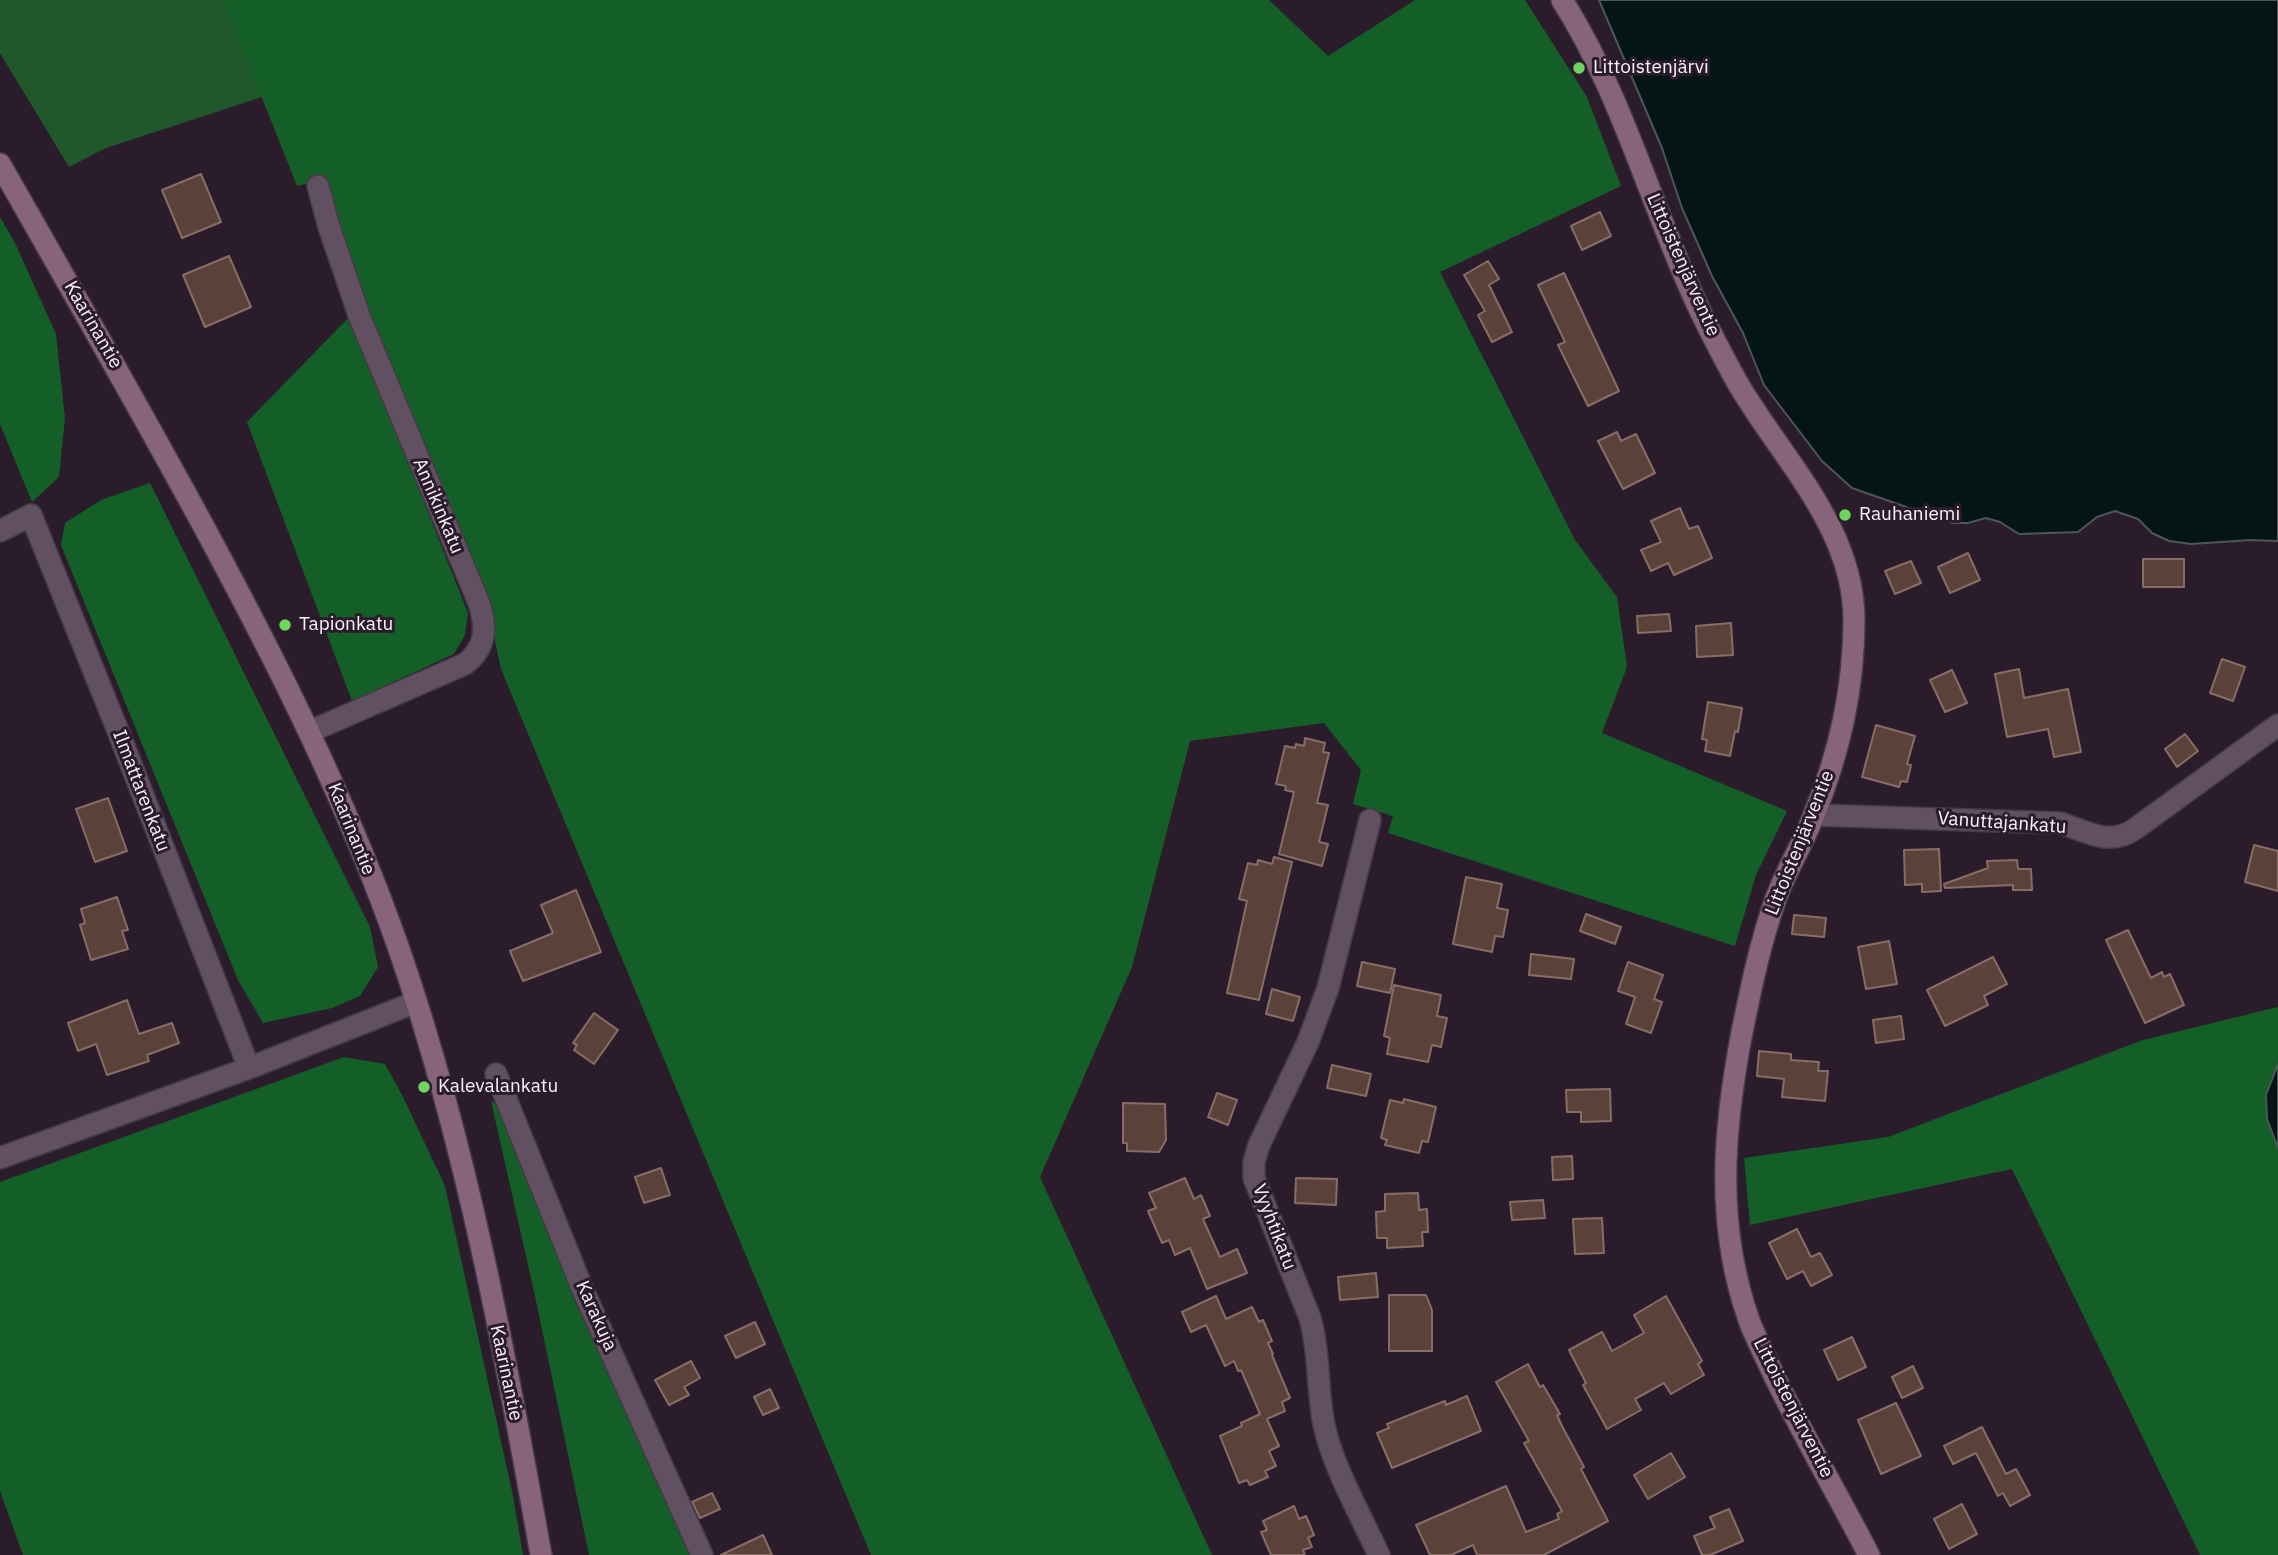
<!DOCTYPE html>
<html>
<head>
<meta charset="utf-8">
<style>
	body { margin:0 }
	canvas { display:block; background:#2b1c2c }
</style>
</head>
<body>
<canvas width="2278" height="1555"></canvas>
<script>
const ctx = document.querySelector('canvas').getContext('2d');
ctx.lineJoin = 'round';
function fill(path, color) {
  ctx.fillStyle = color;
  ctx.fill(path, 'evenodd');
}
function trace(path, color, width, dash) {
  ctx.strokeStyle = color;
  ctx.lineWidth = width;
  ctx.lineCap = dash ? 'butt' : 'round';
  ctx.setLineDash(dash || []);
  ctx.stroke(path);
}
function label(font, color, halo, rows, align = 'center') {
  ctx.font = font + ' "IBM Plex Sans",sans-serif';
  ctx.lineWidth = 6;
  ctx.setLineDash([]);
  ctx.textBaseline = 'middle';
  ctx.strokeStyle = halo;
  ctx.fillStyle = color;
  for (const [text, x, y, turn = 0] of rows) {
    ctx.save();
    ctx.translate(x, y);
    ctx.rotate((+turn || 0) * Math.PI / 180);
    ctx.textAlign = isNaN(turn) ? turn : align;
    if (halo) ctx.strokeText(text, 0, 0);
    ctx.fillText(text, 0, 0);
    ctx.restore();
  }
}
fill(new Path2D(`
	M0,0H223L262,97L106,148L69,167L0,53Z`), '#20582c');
fill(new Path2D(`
	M223,0H1269L1328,56L1415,0H1525L1587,97L1621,186L1440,272L1575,540L1617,597L1627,667L1602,733L1787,811L1756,875L1735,946L1388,833L1393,816L1353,804L1361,770L1324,723L1190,741L1132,967L1040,1177L1212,1555H871L501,669L487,603L367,305L325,180L297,186Z
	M0,217L15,243L56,334L65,418L59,477L32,502L0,424Z
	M350,316L468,613L465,635L454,654L352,701L247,422Z
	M150,483L370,927L378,967L360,996L332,1008L263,1023L238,980L61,545L65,523L101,500Z
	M2278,1007V1064L2266,1095L2267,1119L2278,1148V1555H2200L2012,1169L1750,1225L1744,1158L1888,1137L2143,1040Z
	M344,1057L385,1064L403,1097L445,1186L513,1496L523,1555H23L0,1491V1182Z
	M491,1101L503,1108L692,1555H589L535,1296Z`), '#145e28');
const water = new Path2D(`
	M1599,0H2278V541L2250,540L2191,544L2169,541L2152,533L2138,519L2115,511L2097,517L2078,532L2019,534L2000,522L1986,518L1968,523H1952L1852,488L1822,461L1764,385L1743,333L1712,276L1682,208L1662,148Z
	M2278,1064V1148L2267,1119L2266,1095Z`);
fill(water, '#051415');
trace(water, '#4e565a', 2);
const building = new Path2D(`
	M201,174L221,222L182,238L162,190Z
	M1600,212L1611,236L1582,250L1571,226Z
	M229,256L251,307L205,327L183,275Z
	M1488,261L1499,279L1489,285L1512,332L1492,342L1478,315L1485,311L1464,275Z
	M1564,273L1619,391L1588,406L1558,345L1565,342L1538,285Z
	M1617,432L1621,441L1636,434L1655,473L1623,489L1598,441Z
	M1680,508L1689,529L1698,526L1712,558L1674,575L1668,563L1651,571L1641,550L1661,542L1651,521Z
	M1968,553L1980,580L1950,593L1938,567Z
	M2143,559H2184V587H2143Z
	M1911,561L1921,583L1895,594L1885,571Z
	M1669,614L1671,631L1638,633L1637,616Z
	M1731,623L1733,655L1697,657L1696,626Z
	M2222,659L2245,667L2233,701L2210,693Z
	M2019,669L2024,698L2068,689L2081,752L2054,757L2048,729L2007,737L1995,674Z
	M1952,670L1967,703L1945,712L1930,680Z
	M1708,702L1742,708L1738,732L1735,731L1730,756L1705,751L1707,740L1702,739Z
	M1876,725L1915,736L1907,764L1911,765L1907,782L1901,781L1899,787L1862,777Z
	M2185,734L2198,751L2177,767L2165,749Z
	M1305,738L1325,743L1323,752L1329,753L1317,803L1328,805L1319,842L1328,844L1322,866L1279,854L1294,792L1285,790L1286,786L1276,784L1285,746L1295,748L1296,744L1304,746Z
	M108,798L127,851L95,862L76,809Z
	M2254,845L2278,851V891L2245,882Z
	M1939,849L1941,891L1922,892V884L1905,885L1904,850Z
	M1274,857L1292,862L1259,1000L1227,993L1247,901L1239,899L1248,863L1257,865L1258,860L1272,864Z
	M2017,860L2018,869H2031L2032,890H2013V885L1945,888L1944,884L1988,868L1987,861Z
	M1466,877L1502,884L1497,908L1508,910L1503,937L1495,936L1492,952L1453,944Z
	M576,890L601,952L523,981L510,951L553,933L541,905Z
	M117,897L128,930L122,931L128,949L91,960L80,925L85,923L81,909Z
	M1586,914L1621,927L1615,944L1580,931Z
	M1794,915L1826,918L1824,937L1792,934Z
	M2128,930L2151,978L2162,972L2164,977L2170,974L2184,1005L2145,1023L2106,940Z
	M1889,941L1897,984L1866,989L1858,947Z
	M1531,954L1574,959L1571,979L1529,975Z
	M1993,957L2007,984L1984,996L1988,1005L1945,1026L1927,990Z
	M1362,962L1395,969L1390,993L1357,986Z
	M1628,962L1663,975L1654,999L1662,1002L1651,1033L1626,1024L1635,997L1618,991Z
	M1394,985L1441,995L1437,1016L1447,1018L1441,1047L1432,1045L1428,1062L1387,1054L1390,1038L1384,1036Z
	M1272,989L1300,997L1293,1021L1266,1014Z
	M127,1000L139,1034L172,1023L179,1043L147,1055L149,1061L107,1075L96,1044L78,1051L68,1023Z
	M594,1013L618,1030L594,1064L574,1050L577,1045L573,1043Z
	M1901,1016L1904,1039L1876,1043L1873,1020Z
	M1759,1051L1791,1054V1060L1819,1062L1818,1071H1828L1825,1101L1782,1097L1784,1079L1757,1076Z
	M1332,1065L1371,1074L1366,1096L1327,1088Z
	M1610,1089L1611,1121L1581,1122V1112H1567L1566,1090Z
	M1217,1093L1237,1100L1228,1125L1208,1117Z
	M1404,1099L1436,1107L1428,1142L1422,1141L1419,1153L1385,1145L1387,1140L1381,1138L1390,1100L1403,1103Z
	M1123,1103L1165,1104L1166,1140L1159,1152L1127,1151V1143H1123Z
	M1572,1156L1573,1179L1553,1180L1552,1157Z
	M661,1168L670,1195L644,1203L635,1177Z
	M1185,1178L1194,1199L1201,1195L1210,1216L1203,1219L1220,1257L1237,1249L1247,1273L1207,1289L1190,1248L1175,1255L1169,1240L1162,1243L1148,1211L1156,1208L1149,1193Z
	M1296,1178L1337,1179L1336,1205L1295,1203Z
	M1418,1193L1419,1210L1427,1209L1428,1232H1422L1423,1246L1387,1248V1238H1377L1376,1212L1385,1211V1194Z
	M1543,1200L1545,1218L1512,1220L1510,1202Z
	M1602,1218L1604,1253L1575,1254L1573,1219Z
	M1797,1229L1811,1257L1820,1253L1832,1275L1811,1286L1803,1271L1787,1279L1769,1243Z
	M1376,1273L1378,1297L1340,1300L1338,1277Z
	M1389,1295H1426L1432,1310V1351H1389Z
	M1216,1296L1226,1319L1252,1307L1259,1322L1263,1320L1272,1341L1268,1343L1273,1354L1272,1355L1290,1398L1282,1402L1285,1411L1267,1419L1279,1446L1269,1451L1276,1466L1265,1471L1268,1477L1250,1485L1247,1480L1239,1483L1220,1436L1242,1426L1241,1423L1260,1414L1241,1370L1238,1371L1234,1361L1225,1366L1206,1325L1191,1332L1182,1312Z
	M1666,1296L1702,1361L1698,1364L1704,1375L1671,1394L1664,1383L1635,1399L1641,1410L1607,1429L1583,1385L1586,1383L1569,1350L1602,1332L1612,1351L1644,1333L1634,1315Z
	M755,1322L765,1344L736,1358L725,1336Z
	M1852,1337L1866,1367L1838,1380L1824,1350Z
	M691,1361L700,1378L684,1387L689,1395L669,1405L655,1380Z
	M1528,1364L1540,1387L1543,1385L1560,1414L1557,1415L1562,1426L1584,1467L1581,1469L1608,1521L1544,1555H1477L1473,1545L1451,1555H1430L1416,1525L1506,1486L1526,1532L1559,1519L1557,1514L1562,1511L1524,1443L1529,1441L1496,1382Z
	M1913,1366L1923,1388L1902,1398L1892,1377Z
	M770,1389L779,1408L763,1415L754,1397Z
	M1467,1396L1481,1431L1392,1468L1377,1433L1389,1428L1387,1424L1422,1410L1445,1401L1446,1405Z
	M1896,1403L1921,1456L1881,1474L1858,1420Z
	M1982,1427L2006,1474L2016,1469L2030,1495L2010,1506L2003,1493L1998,1496L1976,1453L1953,1464L1944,1446Z
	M1671,1453L1685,1477L1648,1499L1634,1475Z
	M712,1493L720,1509L700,1518L692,1502Z
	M1962,1504L1977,1534L1949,1549L1934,1519Z
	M1294,1506L1299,1519L1306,1516L1314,1535L1308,1538L1312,1547L1303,1550L1305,1555H1271L1261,1532L1267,1530L1263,1521Z
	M1729,1509L1743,1541L1710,1555H1702L1694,1536L1715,1528L1710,1517Z
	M763,1535L772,1555H721Z`);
fill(building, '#5a423a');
trace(building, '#876d65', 2);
const street = new Path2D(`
	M0,531L31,515L120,736L249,1068
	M311,731L465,664C486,648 487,628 479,603L360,318L329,227L318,186
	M1815,815L2060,823C2086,831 2109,847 2135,829L2278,725
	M1370,820L1328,988L1308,1042L1259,1145L1254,1162V1178L1310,1318C1320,1354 1317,1390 1324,1425C1333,1467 1361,1516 1379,1555
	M496,1074L583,1290L702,1555
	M0,1158L249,1068L416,1002`);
const secondary = new Path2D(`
	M1562,0C1618,88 1646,189 1688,284C1702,317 1720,351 1737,382C1781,458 1854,527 1854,620C1854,687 1839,755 1813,817C1802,846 1785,872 1775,901C1760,944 1751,988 1742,1032C1723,1131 1715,1226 1750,1323C1756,1338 1764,1354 1771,1369C1801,1432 1837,1493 1869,1555
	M0,164C69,285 138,405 204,527C279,666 348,803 400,952C467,1147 505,1352 541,1555`);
trace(street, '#463947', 24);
trace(secondary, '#463947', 24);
trace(street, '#615061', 21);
trace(secondary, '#87647b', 21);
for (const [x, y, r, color] of [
	[1579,68,7,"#6fd360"],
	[1845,515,7,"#6fd360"],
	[285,625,7,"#6fd360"],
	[424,1087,7,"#6fd360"]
]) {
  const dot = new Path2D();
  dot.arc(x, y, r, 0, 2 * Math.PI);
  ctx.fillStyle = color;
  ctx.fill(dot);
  trace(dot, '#2b1c2c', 2.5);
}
label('19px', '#faf0fa', '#2b1c2c', [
	["Littoistenjärvi",1593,68],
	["Rauhaniemi",1859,515],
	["Tapionkatu",299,625],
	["Kalevalankatu",438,1087]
], 'left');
label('19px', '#faf0fa', '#2b1c2c', [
	["Littoistenjärventie",1683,265,66],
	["Kaarinantie",93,325,60],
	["Annikinkatu",438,506,67],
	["Ilmattarenkatu",141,791,69],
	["Vanuttajankatu",2002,823,4],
	["Kaarinantie",351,829,68],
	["Littoistenjärventie",1800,843,-68],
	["Vyyhtikatu",1274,1227,69],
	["Karakuja",596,1316,66],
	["Kaarinantie",506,1373,78],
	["Littoistenjärventie",1793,1408,63]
]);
</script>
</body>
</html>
